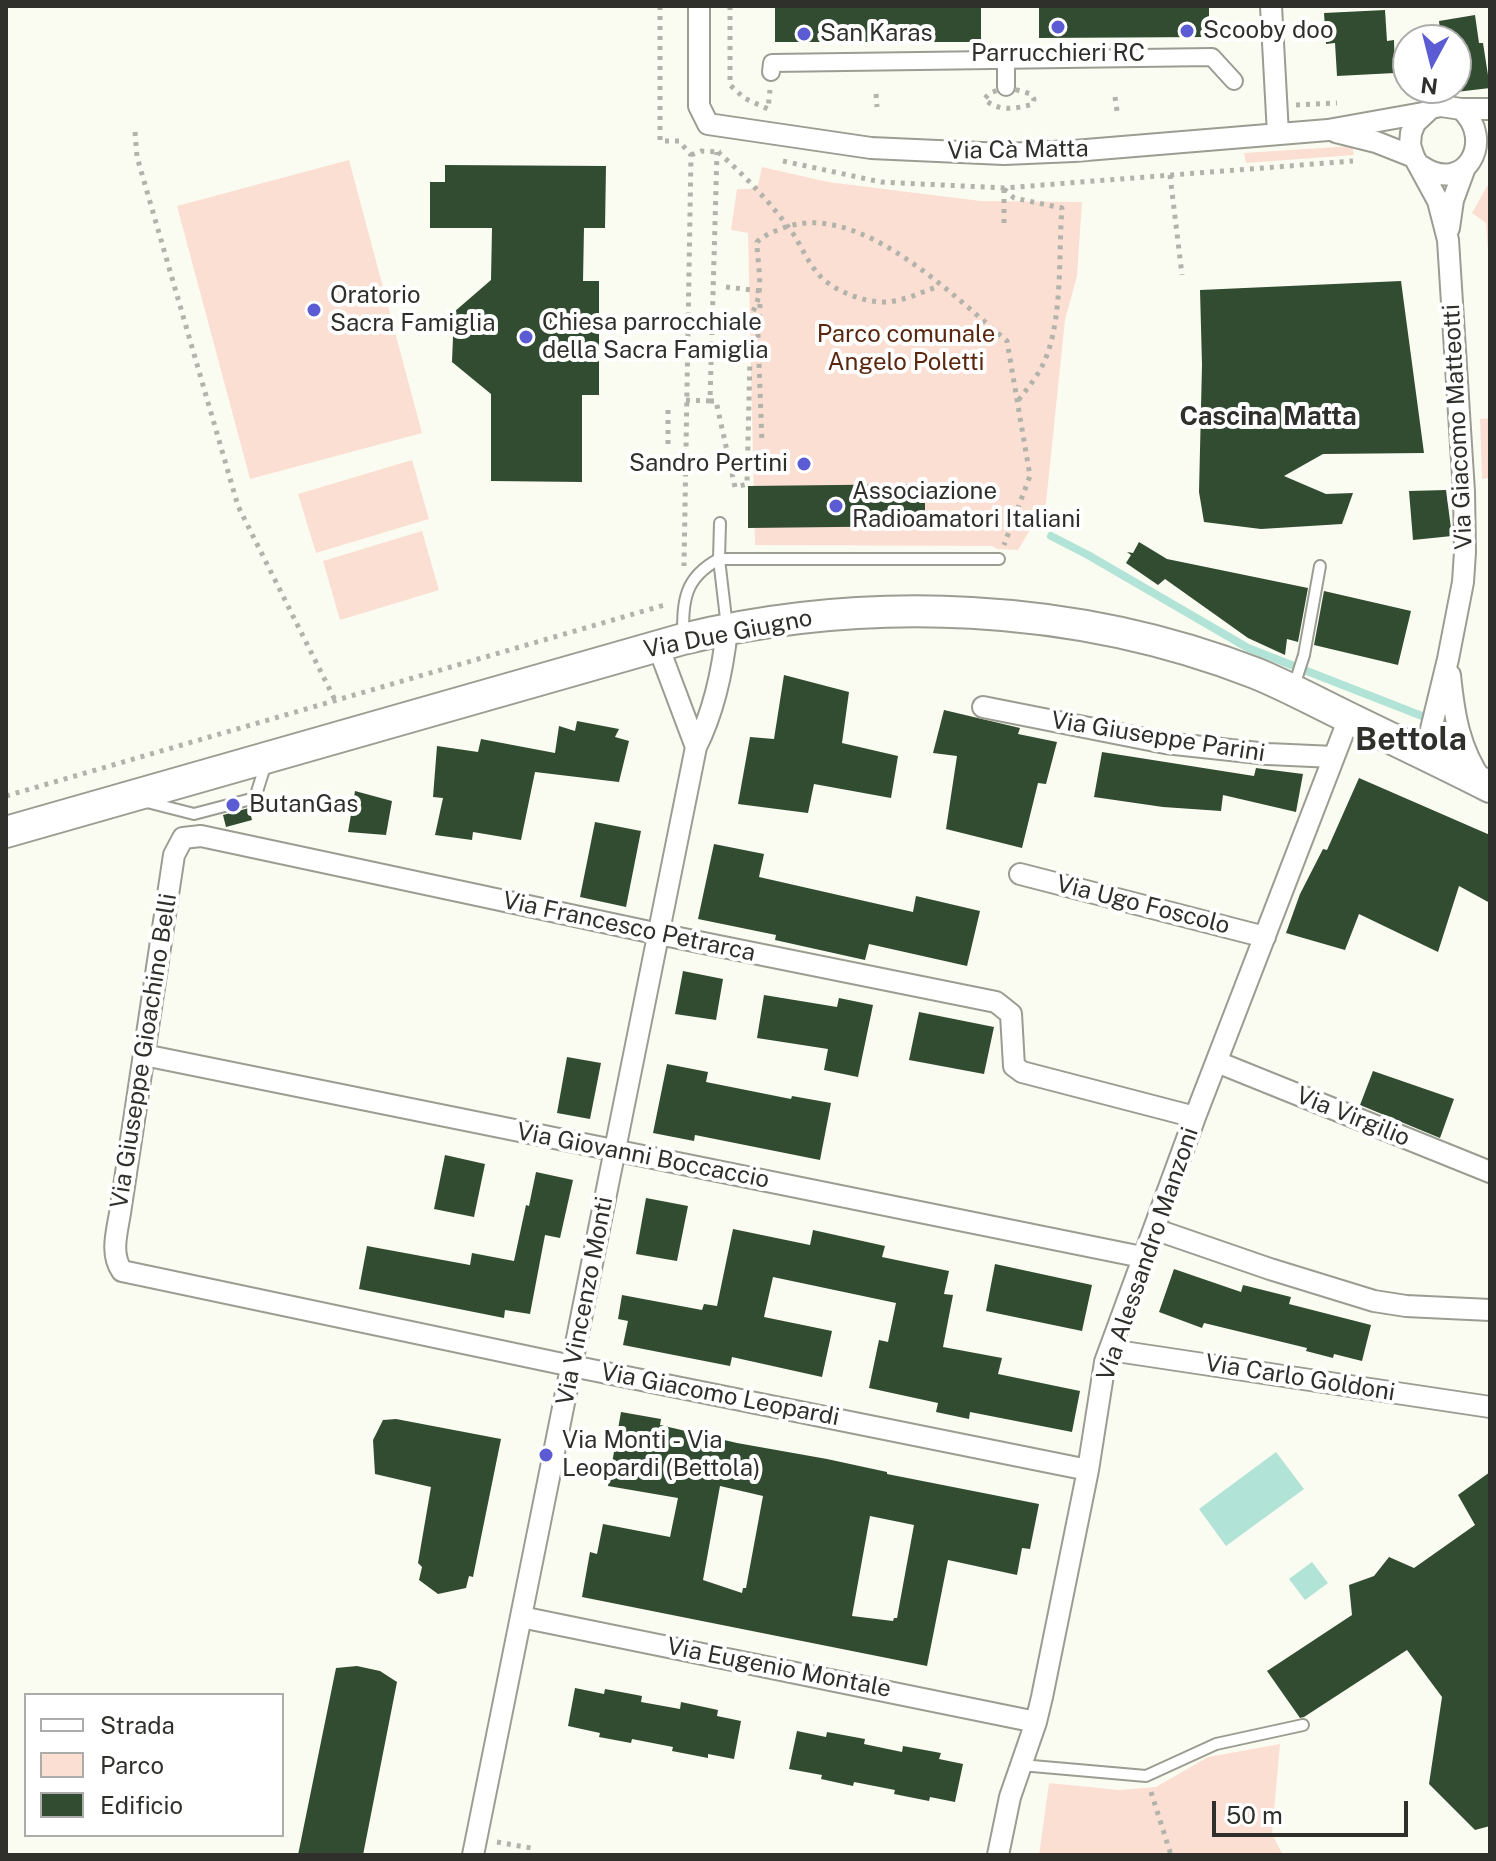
<!DOCTYPE html>
<html>
<head>
<meta charset="utf-8">
<style>
	body { margin:0 }
	#map { position:relative; width:1496px; height:1861px; overflow:hidden; background:#fbfcf1; font-family:"Public Sans",sans-serif }
	canvas { display:block }
	.frame { position:absolute; inset:0; border:8px solid #2f2f2b; pointer-events:none }
	.legend { position:absolute; left:24px; top:1693px; width:260px; height:144px; box-sizing:border-box; background:#fff; border:2px solid #acacaa; margin:0; padding:10px 14px; list-style:none; font-size:24px; color:#2f2f2b }
	.legend li { display:flex; align-items:center; gap:16px; height:40px }
	.legend b { width:40px; border:2px solid #acacaa }
	.north { position:absolute; left:1392px; top:24px; width:80px; height:80px; box-sizing:border-box; background:#fff; border:2px solid #acacaa; border-radius:50%; rotate:187deg; font-size:22px; font-weight:700; line-height:32px; text-align:center; color:#2f2f2b }
	.north::after { content:''; display:block; margin:auto; width:28px; height:36px; background:#5b5cd4; clip-path:polygon(50% 0,100% 100%,50% 72%,0 100%) }
	.scale { position:absolute; left:1212px; top:1801px; width:196px; height:36px; box-sizing:border-box; border:4px solid #2f2f2b; border-top:0; padding-left:10px; font-size:24px; line-height:28px; white-space:nowrap; color:#2f2f2b; -webkit-text-stroke:6px #fff; paint-order:stroke }
</style>
</head>
<body>
<div id="map">
<canvas width="1496" height="1861"></canvas>
<div class="frame"></div>
<ul class="legend">
<li><b style="height:10px;background:#fff"></b>Strada</li>
<li><b style="height:22px;background:#fcdfd3"></b>Parco</li>
<li><b style="height:22px;background:#324c32"></b>Edificio</li>
</ul>
<div class="north">N</div>
<div class="scale">50 m</div>
</div>
<script>
const ctx = document.querySelector('canvas').getContext('2d');
ctx.lineJoin = 'round';
function fill(path, color) {
  ctx.fillStyle = color;
  ctx.fill(path, 'evenodd');
}
function trace(path, color, width, dash) {
  ctx.strokeStyle = color;
  ctx.lineWidth = width;
  ctx.lineCap = dash ? 'butt' : 'round';
  ctx.setLineDash(dash || []);
  ctx.stroke(path);
}
function label(font, color, halo, rows, align = 'center') {
  ctx.font = font + ' "Public Sans",sans-serif';
  ctx.lineWidth = 8;
  ctx.setLineDash([]);
  ctx.textBaseline = 'middle';
  ctx.strokeStyle = halo;
  ctx.fillStyle = color;
  for (const [text, x, y, turn = 0] of rows) {
    ctx.save();
    ctx.translate(x, y);
    ctx.rotate((+turn || 0) * Math.PI / 180);
    ctx.textAlign = isNaN(turn) ? turn : align;
    if (halo) ctx.strokeText(text, 0, 0);
    ctx.fillText(text, 0, 0);
    ctx.restore();
  }
}
fill(new Path2D(`
	M1352,146L1354,155L1246,163L1244,153Z
	M349,160L422,433L250,479L177,206Z
	M762,167L828,182L981,201L1082,202L1077,276L1065,320L1046,503L1018,550L997,549L992,546L755,545L748,233L731,230L737,189H750L758,185Z
	M1490,181V279L1486,223L1472,213Z
	M1490,418V478L1482,479L1480,419Z
	M412,460L429,519L316,553L298,494Z
	M422,531L439,590L340,620L323,561Z
	M1280,1744L1272,1834L1283,1855H1039L1049,1783L1119,1790L1156,1787L1208,1757Z`), '#fcdfd3');
fill(new Path2D(`
	M1276,1452L1304,1489L1226,1546L1199,1509Z
	M1312,1562L1328,1583L1305,1600L1289,1579Z`), '#b2e3d7');
trace(new Path2D(`
	M1051,536L1088,555L1248,648L1422,716`), '#b2e3d7', 8);
fill(new Path2D(`
	M775,6H981V42H775Z
	M1039,6H1209V37L1039,38Z
	M1385,10L1387,41L1394,40L1395,73L1337,76L1335,43L1326,44L1324,13Z
	M1475,15L1479,43H1483L1490,88L1456,92V40H1441L1439,21Z
	M445,165L606,166L605,228H584L583,281H599V395H582V482L491,481V394L452,362L454,312L491,280L492,228H430V182H445Z
	M1401,281L1424,453L1323,454L1284,476L1326,494L1353,493L1342,524L1261,529L1204,522L1199,492L1202,365L1200,290Z
	M925,484V526L748,528V486Z
	M1446,490L1452,536L1413,540L1409,491Z
	M1139,542L1167,559L1308,588L1298,642L1287,639L1285,655L1248,638L1165,579L1158,585L1126,563L1131,555L1127,552L1133,553Z
	M1324,591L1411,611L1398,665L1314,645Z
	M784,675L849,692L842,743L898,756L891,798L814,784L808,813L738,804L750,737L774,739Z
	M944,710L1020,728L1018,734L1057,742L1046,784L1038,783L1022,848L946,829L957,756L933,753Z
	M577,721L619,729L615,737L629,741L619,782L535,772L521,840L473,832L472,840L435,835L443,798L433,797L437,746L478,752L481,739L555,753L559,726L575,731Z
	M1102,752L1254,776L1256,768L1303,774L1296,812L1223,795L1221,811L1163,807L1094,797Z
	M1359,778L1490,835V903L1459,886L1438,952L1359,914L1345,950L1286,933L1300,894L1323,849L1327,850Z
	M355,791L392,801L386,835L348,832Z
	M249,808L252,820L226,827L223,815Z
	M595,822L641,831L626,907L580,897Z
	M714,844L764,854L759,877L913,912L916,896L980,911L967,966L869,944L865,960L775,940L776,935L698,919Z
	M683,971L723,979L716,1020L675,1014Z
	M764,995L837,1007L839,998L873,1005L858,1077L824,1070L828,1049L757,1038Z
	M919,1012L994,1027L984,1074L909,1060Z
	M567,1057L601,1063L590,1119L557,1113Z
	M667,1064L708,1072L706,1082L791,1099L792,1096L831,1103L820,1160L695,1135L694,1141L653,1133Z
	M1373,1071L1454,1099L1440,1138L1360,1105Z
	M445,1155L485,1164L474,1217L434,1209Z
	M536,1172L573,1180L560,1238L545,1235L530,1314L505,1310L504,1318L359,1289L367,1246L470,1265L472,1253L514,1261L526,1205L529,1206Z
	M646,1198L688,1206L677,1261L636,1254Z
	M733,1229L810,1245L813,1230L885,1246L882,1257L949,1271L944,1294L953,1295L943,1347L1002,1358L998,1374L1080,1391L1072,1432L970,1412L969,1419L936,1412L938,1403L869,1388L879,1340L888,1342L896,1303L773,1277L764,1317L832,1331L822,1377L732,1357L730,1366L623,1345L628,1321L618,1319L622,1295L702,1310L704,1304L717,1306Z
	M995,1264L1092,1285L1082,1331L986,1311Z
	M1174,1269L1241,1292L1243,1285L1291,1297L1289,1304L1371,1325L1362,1361L1334,1354L1333,1358L1306,1351L1307,1348L1204,1323L1202,1328L1159,1312Z
	M621,1412L661,1419L660,1425L737,1443L827,1459L887,1472V1474L1039,1504L1030,1549L1022,1548L1017,1575L948,1560L927,1666L582,1597L590,1552L597,1554L603,1524L670,1537L678,1498L608,1486ZM720,1486L763,1496L746,1588H743L742,1593L703,1580ZM870,1516L914,1525L897,1618H894L893,1621L852,1616Z
	M396,1419L501,1439L473,1577L469,1576L466,1588L438,1594L419,1580L422,1567L418,1563L431,1487L375,1474L373,1440L383,1420Z
	M1490,1472V1826L1475,1830L1429,1784L1442,1697L1407,1650L1304,1717L1300,1718L1267,1671L1352,1615L1349,1585L1374,1576L1389,1557L1414,1568L1475,1525L1458,1495Z
	M357,1666L380,1671L397,1682L363,1855H298L336,1668Z
	M575,1688L604,1694L605,1689L642,1696L641,1702L680,1709L681,1702L718,1710L717,1716L741,1721L734,1759L708,1754V1758L672,1751L673,1747L632,1739L631,1743L599,1737L600,1733L568,1726Z
	M797,1731L826,1737L827,1732L865,1739L864,1744L902,1752L903,1746L941,1753L939,1759L963,1764L955,1802L930,1797L929,1801L894,1794L895,1790L854,1782L853,1786L821,1779L822,1775L789,1769Z`), '#324c32');
const service = new Path2D(`
	M720,523L719,559H999
	M683,636C683,600 684,578 719,559L727,627
	M1293,689L1304,655L1320,566
	M147,802L194,814L255,798L266,763
	M1021,1765L1146,1776L1216,1744L1303,1725`);
const pedestrian = new Path2D(`
	M771,72L772,63L1212,57L1234,81
	M1006,87V60`);
const minor = new Path2D(`
	M699,6V106L708,124L871,148L1004,154L1074,151L1328,130L1423,113
	M1271,6L1278,134
	M1336,132L1376,142L1414,157
	M1421,166C1465,196 1496,140 1461,109
	M1449,228L1453,200L1464,170
	M658,646L696,747
	M1450,675C1454,714 1459,748 1482,781
	M983,707L1165,743L1268,754L1334,757
	M1425,754L1448,659L1463,582L1465,552L1464,492L1448,240L1438,201L1414,157L1410,145L1411,133L1415,123L1431,108L1441,106L1461,109H1490
	M1020,874L1265,937
	M144,1055L1142,1257
	M1217,1062L1490,1172
	M1154,1229L1270,1269L1374,1301L1406,1306L1490,1310
	M1110,1350L1490,1407
	M1088,1470L572,1366L122,1271C110,1254 117,1232 120,1213L174,855L183,838L201,836L659,934L996,1002L1011,1014L1014,1066L1022,1072L1195,1117
	M521,1617L1036,1722
	M473,1855L696,747C714,711 723,669 727,629
	M998,1855L1010,1797L1036,1722L1042,1697L1088,1470L1105,1362L1195,1117L1349,718`);
const secondary = new Path2D(`
	M6,832L683,639C870,594 1075,603 1255,673C1285,685 1314,701 1343,715C1392,739 1441,762 1490,787`);
trace(service, '#9b9c92', 14);
trace(pedestrian, '#9b9c92', 20);
trace(minor, '#9b9c92', 24);
trace(secondary, '#9b9c92', 34);
trace(new Path2D(`
	M660,6V141H679L691,155L684,566
	M730,6V85L744,98L768,109L770,90
	M1006,87L1031,94L1034,99L1033,104C1015,109 999,112 984,99L990,93Z
	M876,94L877,107
	M1115,97L1117,111
	M1296,105L1337,103
	M135,132L137,157L238,506L335,700
	M718,152C744,175 768,200 789,228C799,241 805,257 815,270C828,289 863,303 886,302C904,301 922,292 939,286
	M691,155L701,151L721,152
	M783,161L881,182L1004,188L1353,161
	M1170,175L1182,275
	M1004,189L1014,198L1062,208C1058,256 1064,328 1040,370C1034,381 1025,391 1018,401
	M1004,189V228
	M726,287L761,291L760,294
	M760,304L758,336L762,443
	M686,400L710,401L717,152
	M710,401H716L735,487L747,484L751,314C766,294 757,265 757,242C763,236 770,233 778,230C855,195 953,296 1007,341L1030,476L1004,545
	M668,410V450
	M6,796L668,604
	M1151,1792L1171,1855
	M497,1842L531,1848`), '#b2b3aa', 5, [4, 6]);
trace(service, '#fff', 10);
trace(pedestrian, '#fff', 16);
trace(minor, '#fff', 20);
trace(secondary, '#fff', 30);
for (const [x, y, r, color] of [
	[1058,27,8,"#5b5cd4"],
	[1187,31,8,"#5b5cd4"],
	[804,34,8,"#5b5cd4"],
	[314,310,8,"#5b5cd4"],
	[526,337,8,"#5b5cd4"],
	[804,464,8,"#5b5cd4"],
	[836,506,8,"#5b5cd4"],
	[233,805,8,"#5b5cd4"],
	[546,1455,8,"#5b5cd4"]
]) {
  const dot = new Path2D();
  dot.arc(x, y, r, 0, 2 * Math.PI);
  ctx.fillStyle = color;
  ctx.fill(dot);
  trace(dot, '#fff', 3);
}
label('24px', '#2f2f2b', '#fff', [
	["Scooby doo",1203,31],
	["San Karas",820,34],
	["Parrucchieri RC",1058,54,"center"],
	["Oratorio",330,296],
	["Sacra Famiglia",330,324],
	["Chiesa parrocchiale",542,323],
	["della Sacra Famiglia",542,351],
	["Sandro Pertini",788,464,"right"],
	["Associazione",852,492],
	["Radioamatori Italiani",852,520],
	["ButanGas",249,805],
	["Via Monti - Via",562,1441],
	["Leopardi (Bettola)",562,1469]
], 'left');
label('24px', '#2f2f2b', '#fff', [
	["Via Cà Matta",1018,150,-1],
	["Via Giacomo Matteotti",1458,427,-93],
	["Via Due Giugno",728,634,-11],
	["Via Giuseppe Parini",1158,737,9],
	["Via Ugo Foscolo",1143,905,14],
	["Via Francesco Petrarca",629,927,12],
	["Via Giuseppe Gioachino Belli",144,1051,-81],
	["Via Virgilio",1353,1117,22],
	["Via Giovanni Boccaccio",643,1156,11],
	["Via Alessandro Manzoni",1148,1254,-71],
	["Via Vincenzo Monti",585,1301,-79],
	["Via Carlo Goldoni",1300,1378,9],
	["Via Giacomo Leopardi",720,1395,11],
	["Via Eugenio Montale",779,1668,11]
]);
label('24px', '#5a270e', '#fff', [
	["Parco comunale",906,335],
	["Angelo Poletti",906,363]
]);
label('bold 26px', '#2f2f2b', '#fff', [
	["Cascina Matta",1268,417]
]);
label('bold 32px', '#2f2f2b', '#fff', [
	["Bettola",1411,740]
]);
</script>
</body>
</html>
